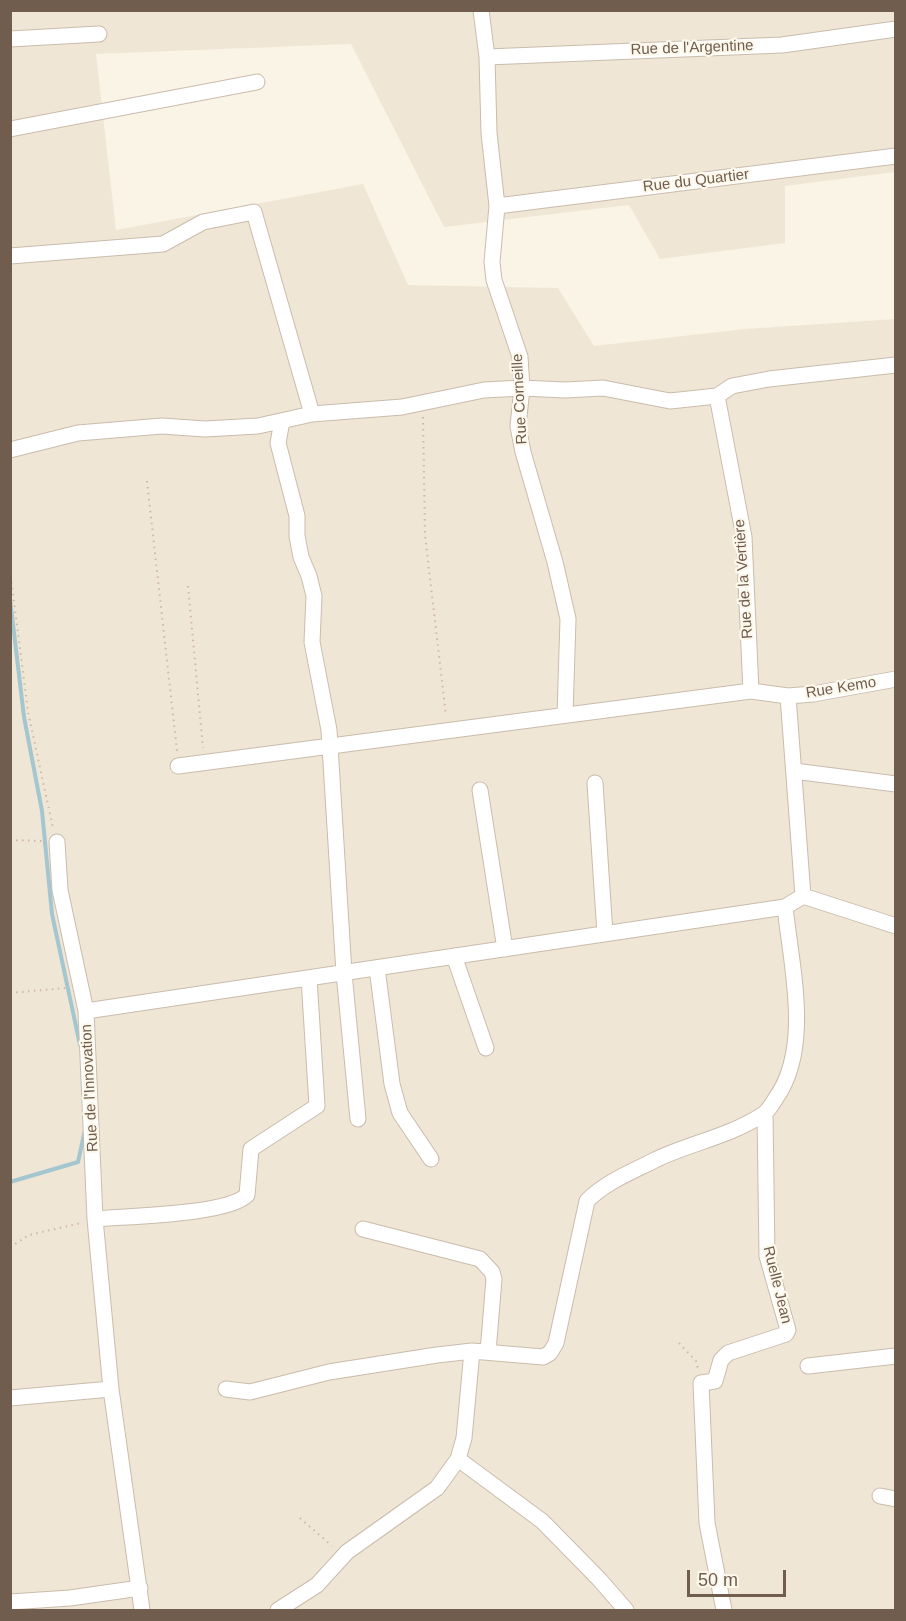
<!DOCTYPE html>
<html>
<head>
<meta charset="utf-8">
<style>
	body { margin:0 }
	#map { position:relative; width:906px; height:1621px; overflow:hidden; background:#faf4e6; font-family:Arial,sans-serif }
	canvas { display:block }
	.frame { position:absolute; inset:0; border:12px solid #705d4e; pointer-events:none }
	.scale { position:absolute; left:687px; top:1570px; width:99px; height:27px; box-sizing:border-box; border:3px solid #705d4e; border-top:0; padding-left:8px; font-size:18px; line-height:21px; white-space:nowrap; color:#705d4e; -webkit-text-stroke:4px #fdf8ec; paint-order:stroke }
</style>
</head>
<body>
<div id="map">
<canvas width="906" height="1621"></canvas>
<div class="frame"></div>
<div class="scale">50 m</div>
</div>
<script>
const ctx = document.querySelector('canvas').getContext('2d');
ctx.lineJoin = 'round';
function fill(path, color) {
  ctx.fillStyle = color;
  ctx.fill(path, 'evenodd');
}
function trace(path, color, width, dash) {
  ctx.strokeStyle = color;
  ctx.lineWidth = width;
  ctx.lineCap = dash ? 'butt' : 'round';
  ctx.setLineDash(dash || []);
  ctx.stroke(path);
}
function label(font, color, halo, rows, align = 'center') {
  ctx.font = font + ' Arial,sans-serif';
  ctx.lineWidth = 4.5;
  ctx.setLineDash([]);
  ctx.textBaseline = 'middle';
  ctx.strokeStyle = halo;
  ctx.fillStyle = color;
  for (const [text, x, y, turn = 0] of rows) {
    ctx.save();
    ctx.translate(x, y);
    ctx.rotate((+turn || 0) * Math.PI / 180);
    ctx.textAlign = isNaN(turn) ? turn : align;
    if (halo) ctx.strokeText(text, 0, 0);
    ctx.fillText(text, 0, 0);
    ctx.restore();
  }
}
fill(new Path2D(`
	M11,11H895V172L785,186V243L660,259L629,205L444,227L351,44L96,54L116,230L363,184L408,285L558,288L594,346L745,329L895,319V1610H11Z`), '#f0e6d5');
trace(new Path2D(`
	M10,599L24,717L42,811L52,914L80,1045
	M10,1182L78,1162L85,1130`), '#a4c6d1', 4);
const minor = new Path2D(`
	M481,10L487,57L489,133L497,206L492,262L494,280L520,357L522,388L518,426L523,452L555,562L568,619L565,715
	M10,39L99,34
	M487,57L782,45L896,29
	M10,129L257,82
	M497,206L896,156
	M10,256L163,244L203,222L254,212L312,414
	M717,396L744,537L751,691
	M282,421L278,443L297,516V536L301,557L309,576L314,596L312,642L329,730L344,973L358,1119
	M10,450L78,433L162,426L205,429L258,426L312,414L402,407L484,390L522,388L565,390L603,388L670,401L717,396L732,386L769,379L896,365
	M178,766L751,691L788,696L813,694L896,679
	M794,771L896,784
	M595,783L605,934
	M480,790L505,949
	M57,842L60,890L86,1011L95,1219L111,1389L142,1610
	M803,896L896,926
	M454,956L486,1048
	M377,968L392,1084L400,1113L431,1159
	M86,1011L785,907L803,896L788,696
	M95,1219C128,1216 227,1215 247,1195L251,1149L317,1106L309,978
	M363,1229L480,1259L492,1272L494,1279L488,1352
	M808,1366L896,1356
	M226,1389L250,1392L329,1372L437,1355L472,1351L543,1357L550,1353L556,1343L587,1201C605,1182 634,1171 657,1159C691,1143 730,1136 762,1115C768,1112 772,1104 776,1098C812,1047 791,965 785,907
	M10,1398L111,1389
	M458,1459L542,1521L599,1579L626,1610
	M880,1496L896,1499
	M10,1602L70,1598L140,1588
	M278,1610L317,1585L347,1552L437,1488L458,1459L464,1438L472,1351
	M724,1610L707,1523L701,1383L715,1381L721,1360L728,1353L786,1334L788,1330L767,1256L765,1114`);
trace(minor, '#cabcad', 17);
trace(new Path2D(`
	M423,417L425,535L446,716
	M147,481L177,751
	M10,570L28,712L53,828
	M188,586L203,748
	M10,840L44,841
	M10,993L66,988
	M10,1247L29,1235L81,1223
	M679,1343L696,1361L698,1369
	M300,1518L332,1546`), '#d0b9a4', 2, [1.5, 4.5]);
trace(minor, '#fff', 15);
label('15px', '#705d4e', '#fdf8ec', [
	["Rue de l'Argentine",692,48,-2],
	["Rue du Quartier",696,181,-7],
	["Rue Corneille",520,399,-93],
	["Rue de la Vertière",744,579,-94],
	["Rue Kemo",841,688,-9],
	["Rue de l'Innovation",90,1088,-93],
	["Ruelle Jean",777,1285,76]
]);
</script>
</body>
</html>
